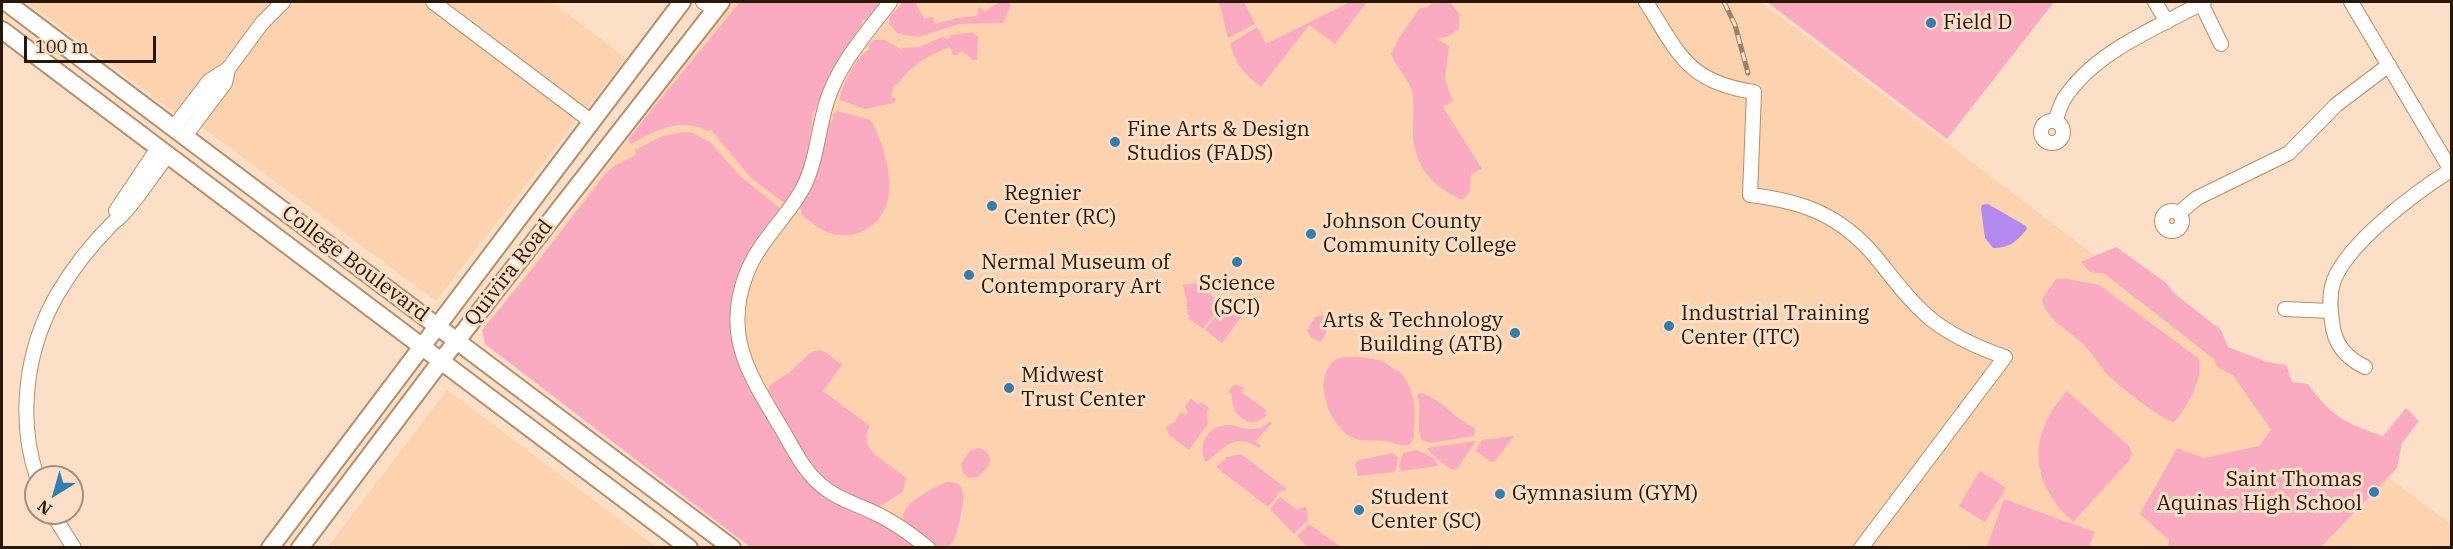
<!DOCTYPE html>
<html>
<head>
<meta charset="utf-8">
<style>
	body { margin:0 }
	#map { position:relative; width:2453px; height:549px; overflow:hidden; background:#fcdfc7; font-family:"IBM Plex Serif",serif }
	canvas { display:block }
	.frame { position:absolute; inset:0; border:3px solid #291808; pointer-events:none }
	.north { position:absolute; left:24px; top:465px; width:60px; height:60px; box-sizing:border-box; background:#fcdfc7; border:2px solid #a88f7b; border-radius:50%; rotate:217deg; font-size:16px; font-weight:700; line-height:24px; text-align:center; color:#291808 }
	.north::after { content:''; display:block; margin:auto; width:21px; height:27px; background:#327eb1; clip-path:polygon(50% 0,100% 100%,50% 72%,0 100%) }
	.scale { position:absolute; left:24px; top:36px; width:132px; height:27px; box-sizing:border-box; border:3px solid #291808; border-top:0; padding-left:8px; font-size:18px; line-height:21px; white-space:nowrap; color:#291808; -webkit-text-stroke:4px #fcdfc7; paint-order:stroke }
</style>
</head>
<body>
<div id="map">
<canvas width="2453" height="549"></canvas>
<div class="frame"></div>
<div class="north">N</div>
<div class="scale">100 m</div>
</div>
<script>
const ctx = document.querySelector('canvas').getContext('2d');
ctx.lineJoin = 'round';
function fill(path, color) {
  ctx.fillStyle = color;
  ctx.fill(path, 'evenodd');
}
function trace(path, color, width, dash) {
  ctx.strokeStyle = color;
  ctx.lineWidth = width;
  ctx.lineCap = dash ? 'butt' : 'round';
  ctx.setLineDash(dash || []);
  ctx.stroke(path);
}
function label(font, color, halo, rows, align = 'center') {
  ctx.font = font + ' "IBM Plex Serif",serif';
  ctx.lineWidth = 6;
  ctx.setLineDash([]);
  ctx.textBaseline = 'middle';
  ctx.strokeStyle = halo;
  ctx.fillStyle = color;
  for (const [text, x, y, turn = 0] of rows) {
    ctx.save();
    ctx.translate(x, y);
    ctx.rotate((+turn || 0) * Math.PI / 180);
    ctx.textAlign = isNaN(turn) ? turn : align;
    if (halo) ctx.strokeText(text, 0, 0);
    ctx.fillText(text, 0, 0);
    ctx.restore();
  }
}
fill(new Path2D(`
	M32,2H273L177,114L30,4Z
	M294,2H423L576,120L436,301L199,125L259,37Z
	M446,2H552L626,58L586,109Z
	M733,2H1761L2364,460L2451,524V547H757L483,330Z
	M447,390L656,547H328Z`), '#fdd2ae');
fill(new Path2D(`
	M740,2H880L866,20H862V25C842,52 825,78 815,111L812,112L813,117L804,173L788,202H783L751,178L711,130L708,131C679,117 657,130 631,144L628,139Z
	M903,2H915L924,19L933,17L935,24L956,18L977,16L978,9L980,7L985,12C994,5 1000,0 1011,4L1003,23L959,24L919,37L903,35L902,33L898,34L889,24L890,17Z
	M1219,2H1244L1255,24L1228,38Z
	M1350,2H1367L1335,44L1309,25L1261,87C1245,75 1235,63 1230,44L1257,27L1266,44Z
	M1434,2L1438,3L1450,2L1459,14V29L1449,36L1437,39L1449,46L1445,80L1453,101L1443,107L1482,169L1471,174L1470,191L1463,200C1434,189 1414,166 1413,133C1413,120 1415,104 1412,91C1408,78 1396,67 1391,54L1399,38L1420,8H1426Z
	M1767,2H2054L1947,139Z
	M973,32L978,37L977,60H974L961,51L957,55H953L950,47C931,54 910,65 898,84H895L891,96L896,99L894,103L865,109L840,100C839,88 860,52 869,50V45L873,40H885L902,50V48L919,47L943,37L948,39L951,35Z
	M837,111L871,120C882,142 891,167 889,192C887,222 858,243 829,233C819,229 810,221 802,215L800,205L817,171L830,122L834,119L832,115Z
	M682,132L693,133L710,142L740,176L781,209V211L766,232L733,339L744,379L800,471V476L845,507L884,525L918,547H750L485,344L482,330L529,273L606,173L614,166L636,155L635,150L663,136Z
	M2116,247L2165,282L2176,295L2221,330L2228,347L2267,362L2286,365L2292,382L2308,384C2331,417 2347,424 2383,436L2406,408L2419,421L2402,443L2397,468L2321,547H2168L2169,540L2140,514L2177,448L2204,458L2259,446L2271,430L2233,375L2217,367L2214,359L2105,274L2090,272L2081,262Z
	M2056,279H2068L2099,285L2198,358C2206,374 2186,410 2174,422C2163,421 2115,383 2106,373C2099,365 2093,355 2086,347C2073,332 2045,320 2042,299Z
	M1195,283L1222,304L1203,329L1188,318L1190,316L1187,314L1189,311L1186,309L1188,307L1186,305L1187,302L1183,285Z
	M1225,304L1241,317L1222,343L1205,330Z
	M1322,315L1326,316C1329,323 1326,338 1320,342L1311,337L1307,330L1315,317Z
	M818,350C829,351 836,363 843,364L823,391L870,426C855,451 892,464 906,478L903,492L877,508L834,489L812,468L766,393L770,385L790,372L810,353Z
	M1361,357L1383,361L1395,370L1399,371C1413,387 1417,406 1414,427C1413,434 1416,439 1409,445C1401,447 1395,443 1387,441C1374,439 1363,443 1351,437C1329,425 1312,379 1334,361C1341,355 1353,358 1361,357Z
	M1238,385L1244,388L1241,392L1266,410V416C1249,432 1229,412 1232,394L1228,392L1232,386Z
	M2067,391L2129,446L2132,453L2129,461L2073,522C2029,482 2027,435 2067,391Z
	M1420,393C1443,399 1454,419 1475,428L1474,436L1431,443L1422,440C1415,426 1423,410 1417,396Z
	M1191,399L1199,405L1201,402L1209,408L1207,411L1208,424L1189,450L1169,435L1166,427L1175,422L1181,412L1185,415L1188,413L1185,406Z
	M1270,421L1272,423L1256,441L1261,446L1259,448C1233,431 1223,450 1206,462C1196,445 1209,424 1229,425C1237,425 1244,430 1253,429C1260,429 1265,426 1270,421Z
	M1514,436L1495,461L1491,462L1475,450L1482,440Z
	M1476,441L1456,470C1448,470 1431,454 1427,448Z
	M978,448C987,450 992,456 989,465L978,477L969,478L963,473L961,464L971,450Z
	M1416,450L1434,458L1438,466L1401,471L1399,466L1403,453Z
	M1393,453L1398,458L1395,472L1358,476L1355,464L1358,460Z
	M1241,454L1287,489L1277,493L1278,495L1268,507L1216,467L1227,457Z
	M1980,471L2006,488L1985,522L1959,506Z
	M946,482C970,480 963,504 960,519C957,529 957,539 949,546L936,547C927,540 913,534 906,524C893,506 933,489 946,482Z
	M1280,497L1296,509L1306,507L1308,520L1294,534L1270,509Z
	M2004,499L2095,532L2089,547H1987Z
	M1309,524L1341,547H1307L1297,536Z`), '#fbabc1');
fill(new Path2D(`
	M1988,204L2026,226L2027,229C2017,241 2010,248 1993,248L1985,238L1981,209L1982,205Z`), '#b48af1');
const minor = new Path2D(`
	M433,2L592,122
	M703,2L715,10
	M890,2C867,33 839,63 827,101C818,129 817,161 803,188C786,219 758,242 746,275C722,338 752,379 783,431C795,452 806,475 826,489C840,500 859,505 875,513C894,522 911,534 928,548
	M1646,2C1679,54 1687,82 1754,92L1750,195C1801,201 1839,214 1874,255C1893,278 1909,301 1932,320C1954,337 1979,348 2005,357L1861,548
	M2155,2L2167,22
	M2351,2L2452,172
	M2201,3L2221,44
	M2041 132a11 11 0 1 1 22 0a11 11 0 1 1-22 0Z
	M2055,121C2058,114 2060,106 2064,99C2094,52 2156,28 2204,2
	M174,127L209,81L228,69
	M185,136L225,83L228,69L262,23L283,2
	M116,211L158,148
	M2162 221a10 10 0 1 1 20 0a10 10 0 1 1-20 0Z
	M2179,213L2197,198L2289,153L2336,105L2389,65
	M2285,309L2331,311
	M2365,367C2345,357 2334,344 2332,321C2330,307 2329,294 2334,280C2349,242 2416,192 2451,170
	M37,477C17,418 26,349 57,295C71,271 91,245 110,226C114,221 120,218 124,213C140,195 153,174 168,155
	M52,513L74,548`);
const major = new Path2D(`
	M6,2L732,548
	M2,30L689,548
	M270,548L682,2
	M300,548L441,361L721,2`);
trace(minor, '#b98d67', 16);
trace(major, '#b98d67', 20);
trace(minor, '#fff', 14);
trace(major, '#fff', 16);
const rail = new Path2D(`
	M1724,2L1735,25L1748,73`);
trace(rail, '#99816d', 5);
trace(rail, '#fcdfc7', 3, [9]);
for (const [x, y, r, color] of [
	[1931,23,6,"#327eb1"],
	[1115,142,6,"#327eb1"],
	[992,206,6,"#327eb1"],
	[1311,234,6,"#327eb1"],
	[1237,262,6,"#327eb1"],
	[969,275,6,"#327eb1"],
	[1669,326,6,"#327eb1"],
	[1515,333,6,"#327eb1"],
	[1009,388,6,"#327eb1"],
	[2374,492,6,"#327eb1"],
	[1500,494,6,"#327eb1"],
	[1359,510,6,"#327eb1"]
]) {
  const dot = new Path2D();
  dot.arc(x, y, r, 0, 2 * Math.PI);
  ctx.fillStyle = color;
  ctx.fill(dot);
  trace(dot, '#fcdfc7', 2);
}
label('21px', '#291808', '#fcdfc7', [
	["Field D",1943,23],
	["Fine Arts & Design",1127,130],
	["Studios (FADS)",1127,154],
	["Regnier",1004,194],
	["Center (RC)",1004,218],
	["Johnson County",1323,222],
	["Community College",1323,246],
	["Nermal Museum of",981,263],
	["Contemporary Art",981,287],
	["Science",1237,284,"center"],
	["(SCI)",1237,308,"center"],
	["Industrial Training",1681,314],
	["Center (ITC)",1681,338],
	["Arts & Technology",1503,321,"right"],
	["Building (ATB)",1503,345,"right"],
	["Midwest",1021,376],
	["Trust Center",1021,400],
	["Saint Thomas",2362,480,"right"],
	["Aquinas High School",2362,504,"right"],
	["Gymnasium (GYM)",1512,494],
	["Student",1371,498],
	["Center (SC)",1371,522]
], 'left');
label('21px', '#291808', '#fcdfc7', [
	["College Boulevard",355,264,37],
	["Quivira Road",509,273,-52]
]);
</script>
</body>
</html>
